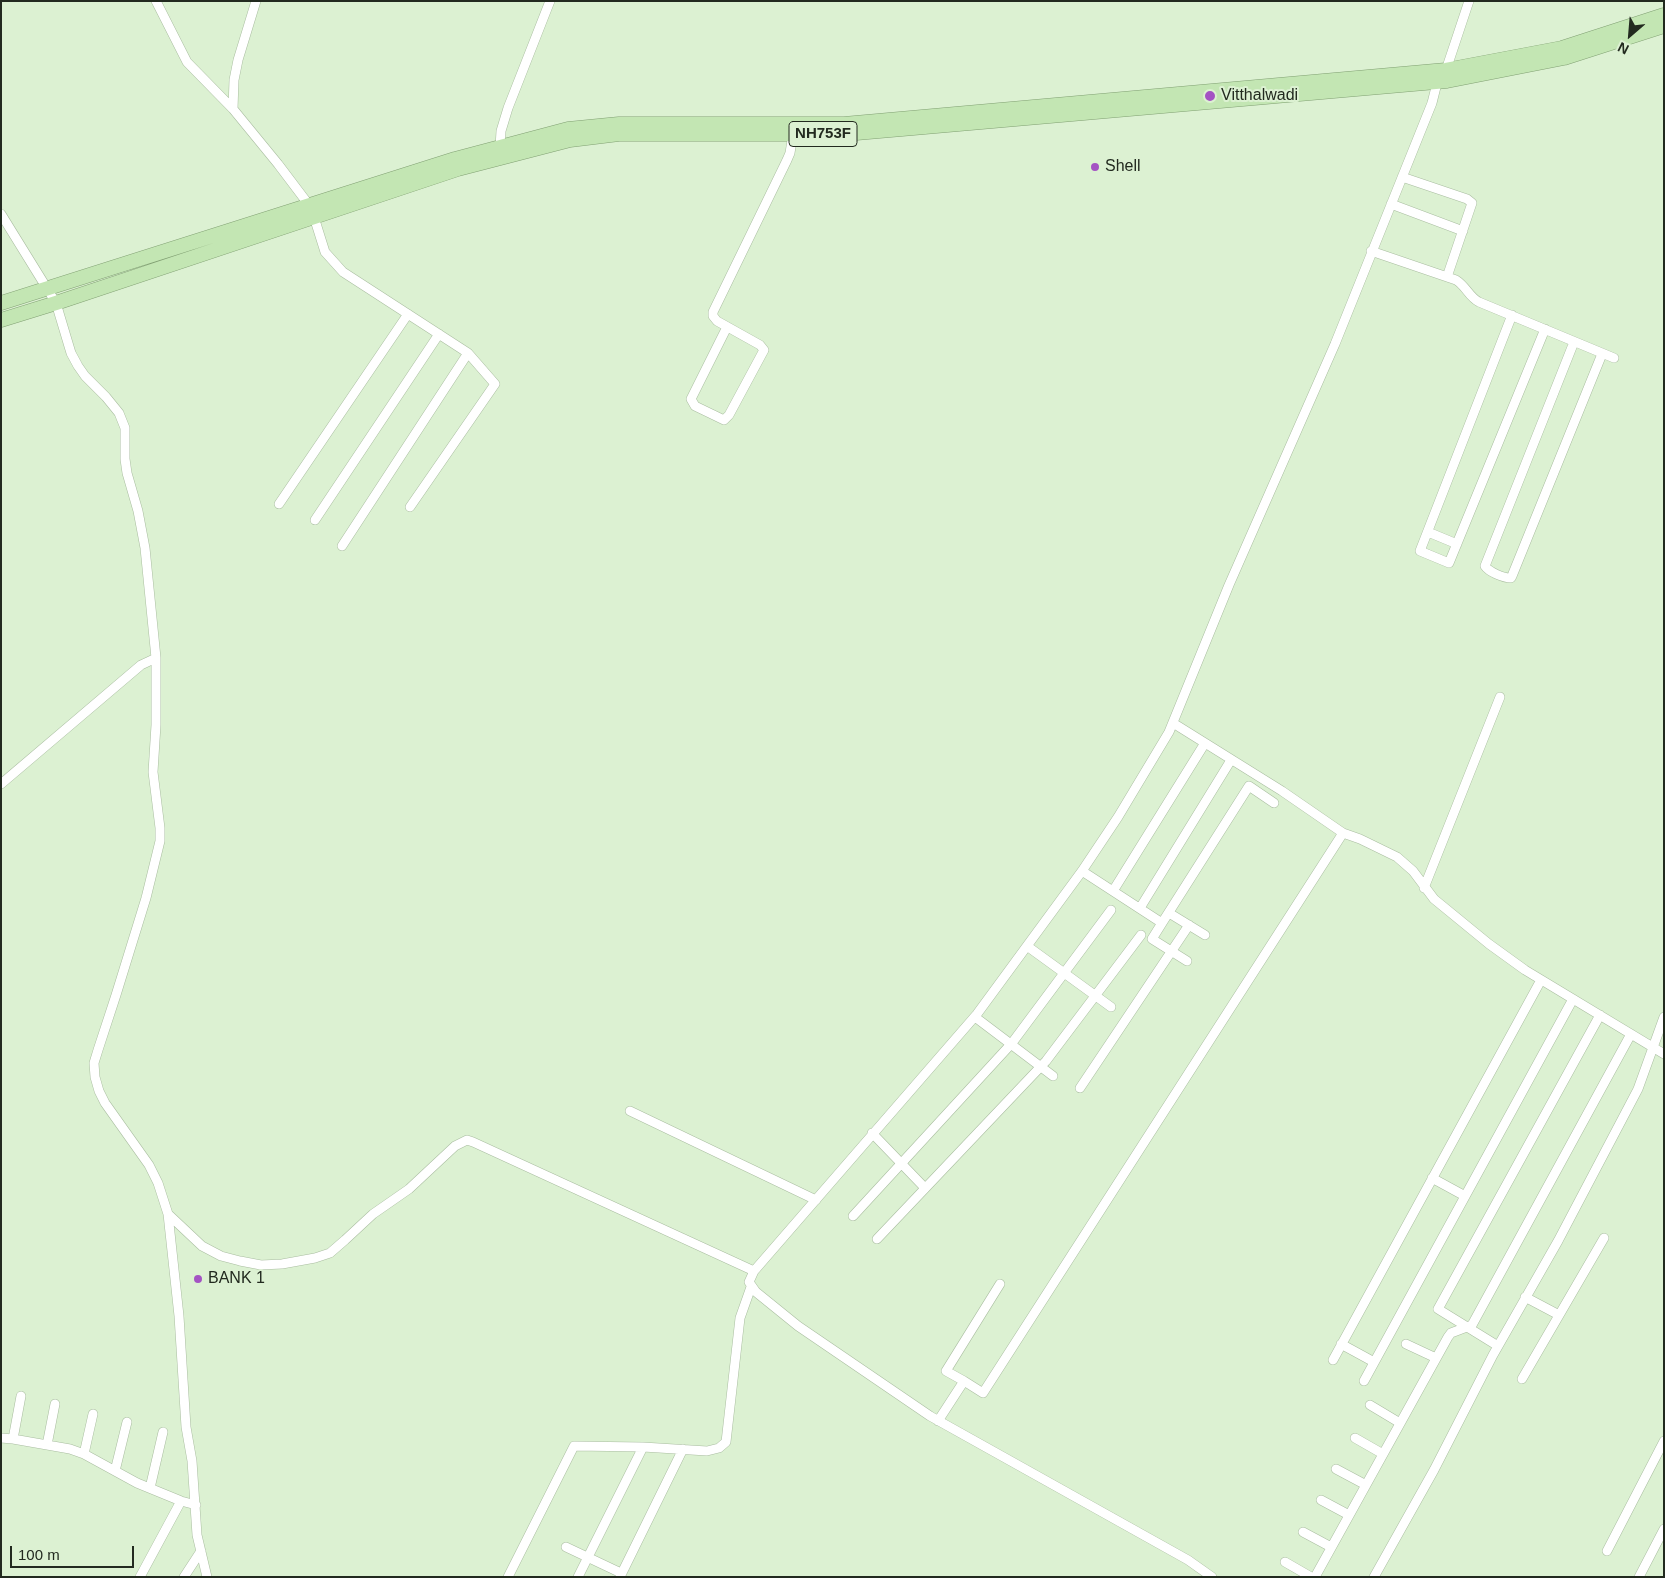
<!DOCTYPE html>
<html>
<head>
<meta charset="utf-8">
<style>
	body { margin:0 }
	#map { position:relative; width:1665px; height:1578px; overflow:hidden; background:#dcf1d2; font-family:Helvetica,sans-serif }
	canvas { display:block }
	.frame { position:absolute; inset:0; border:2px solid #222a1f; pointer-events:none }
	.north { position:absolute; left:1605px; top:10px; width:50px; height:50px; -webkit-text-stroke:4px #dcf1d2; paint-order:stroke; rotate:207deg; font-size:14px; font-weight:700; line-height:20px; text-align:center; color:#222a1f }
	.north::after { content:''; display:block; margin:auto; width:18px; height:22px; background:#222a1f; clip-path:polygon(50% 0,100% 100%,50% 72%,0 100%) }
	.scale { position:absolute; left:10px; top:1546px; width:124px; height:22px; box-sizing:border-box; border:2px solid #222a1f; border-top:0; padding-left:6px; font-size:15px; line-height:18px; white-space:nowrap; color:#222a1f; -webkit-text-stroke:4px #dcf1d2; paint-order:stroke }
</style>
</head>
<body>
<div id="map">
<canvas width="1665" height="1578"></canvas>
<div class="frame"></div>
<div class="north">N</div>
<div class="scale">100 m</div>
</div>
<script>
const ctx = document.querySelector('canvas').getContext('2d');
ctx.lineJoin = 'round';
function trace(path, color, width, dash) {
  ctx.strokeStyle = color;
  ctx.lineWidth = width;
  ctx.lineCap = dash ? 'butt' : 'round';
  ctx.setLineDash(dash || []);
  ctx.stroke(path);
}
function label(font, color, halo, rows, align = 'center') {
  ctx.font = font + ' Helvetica,sans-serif';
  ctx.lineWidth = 4;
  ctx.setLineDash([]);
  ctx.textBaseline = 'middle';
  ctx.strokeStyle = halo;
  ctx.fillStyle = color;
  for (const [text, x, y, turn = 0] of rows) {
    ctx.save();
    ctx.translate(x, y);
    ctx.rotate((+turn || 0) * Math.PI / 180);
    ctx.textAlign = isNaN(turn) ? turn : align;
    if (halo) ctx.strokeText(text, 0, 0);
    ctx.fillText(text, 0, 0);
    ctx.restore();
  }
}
const minor = new Path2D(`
	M156,1L187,62L233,109L278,164L309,205
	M1446,70L1469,1
	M233,109L234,80L238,60L256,1
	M500,147L501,131L508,108L550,1
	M1402,177L1467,199L1472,203L1447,277
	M1391,204L1463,231
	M1,214L56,303L71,353L78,366L85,376L106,397L119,413L125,428V459L127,473L138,511L145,548L156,658V725L153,772L160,828V841L146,898L116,995L98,1050L94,1063L95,1077L99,1091L105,1103L149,1165L158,1183L168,1214L179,1316L186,1427L192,1461L197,1535L207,1577
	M314,217L325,252L343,272L468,353L495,384L410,507
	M1371,251L1456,280C1466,286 1469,297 1479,302L1614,358
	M1512,315L1420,551L1449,563L1545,329
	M727,327L691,399L695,406L724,420L729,415L764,350L760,345L717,321L713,316V312L787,160L790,153L793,134
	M1574,342L1485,566C1489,572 1503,578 1511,578L1512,576L1602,354
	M279,504L408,314
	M315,520L439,334
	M1428,532L1457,544
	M342,546L468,353
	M1173,723L1282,791L1343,833L1360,839L1397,857L1413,871L1434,899L1489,944L1525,970L1664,1054
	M1,784L141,665L156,658
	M1082,871L1162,923L1249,786L1274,803
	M1424,888L1500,697
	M1113,891L1205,743
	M1140,908L1231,760
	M1169,913L1205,935
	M1162,923L1152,939L1187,961
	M1027,946L1111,1007
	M975,1017L1053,1076
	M1080,1088L1189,925
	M630,1111L816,1200
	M872,1133L925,1188
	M1432,1178L1465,1196
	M168,1214L202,1246L221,1256L240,1261L261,1265L282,1264L315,1258L330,1253L345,1240L373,1214L409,1189L455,1146L467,1140L473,1142L754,1271
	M853,1216L1012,1043L1111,910
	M877,1239L1046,1061L1141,935
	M1525,1297L1559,1315
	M1341,1344L1374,1362
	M1406,1344L1436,1358
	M1498,1346L1438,1309L1600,1015
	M1333,1360L1541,980
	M1522,1379L1604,1238
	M964,1381L946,1371L1000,1284
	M1364,1381L1573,999
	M1370,1405L1400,1423
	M938,1421L964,1381L983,1393L1343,833
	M1,1438L13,1439L70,1449L84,1454L137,1483L181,1501L196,1505
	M1355,1438L1383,1454
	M13,1439L21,1396
	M47,1445L55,1404
	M84,1454L93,1414
	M1336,1469L1366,1485
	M115,1471L127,1422
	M150,1488L163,1432
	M1321,1500L1349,1515
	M1303,1532L1331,1547
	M566,1547L621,1573
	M1607,1551L1664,1441
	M1285,1562L1311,1577
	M140,1577L181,1501
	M184,1577L201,1551
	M508,1577L574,1446L643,1447L707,1451L719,1448L726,1442L740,1318L751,1287
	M578,1577L643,1447
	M620,1577L683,1449
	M1212,1577L1188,1560L930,1416L798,1326L756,1292L749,1282L754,1271L977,1014L1082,871L1118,817L1169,732L1229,585L1335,344L1432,103L1438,79
	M1315,1577L1448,1337L1451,1333L1472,1325L1631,1034
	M1374,1577L1434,1470L1493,1355L1558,1241L1638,1089L1664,1017
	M1639,1577L1664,1529`);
const trunk = new Path2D(`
	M1,303L455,159L568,129L619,124H844L1446,70L1562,48L1664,15
	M1,320L56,303L458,169L570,140L619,134H845L1447,81L1564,58L1664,26`);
trace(minor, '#a9bda0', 10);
trace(trunk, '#81a073', 15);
trace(minor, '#fff', 9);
trace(trunk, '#c3e6b3', 14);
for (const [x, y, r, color] of [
	[1210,96,6,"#a453c3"],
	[1095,167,5,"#a453c3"],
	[198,1279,5,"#a453c3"]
]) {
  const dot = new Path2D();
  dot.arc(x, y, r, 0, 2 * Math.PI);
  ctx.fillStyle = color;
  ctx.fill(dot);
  trace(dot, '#dcf1d2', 2);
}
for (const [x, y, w] of [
	[823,134,68]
]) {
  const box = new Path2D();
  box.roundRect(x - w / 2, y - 12.5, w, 25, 4);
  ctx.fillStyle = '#dcf1d2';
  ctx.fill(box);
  trace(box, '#222a1f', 1);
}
label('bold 15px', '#222a1f', null, [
	["NH753F",823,134]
]);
label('16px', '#222a1f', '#dcf1d2', [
	["Vitthalwadi",1221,96],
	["Shell",1105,167],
	["BANK 1",208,1279]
], 'left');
</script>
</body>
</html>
